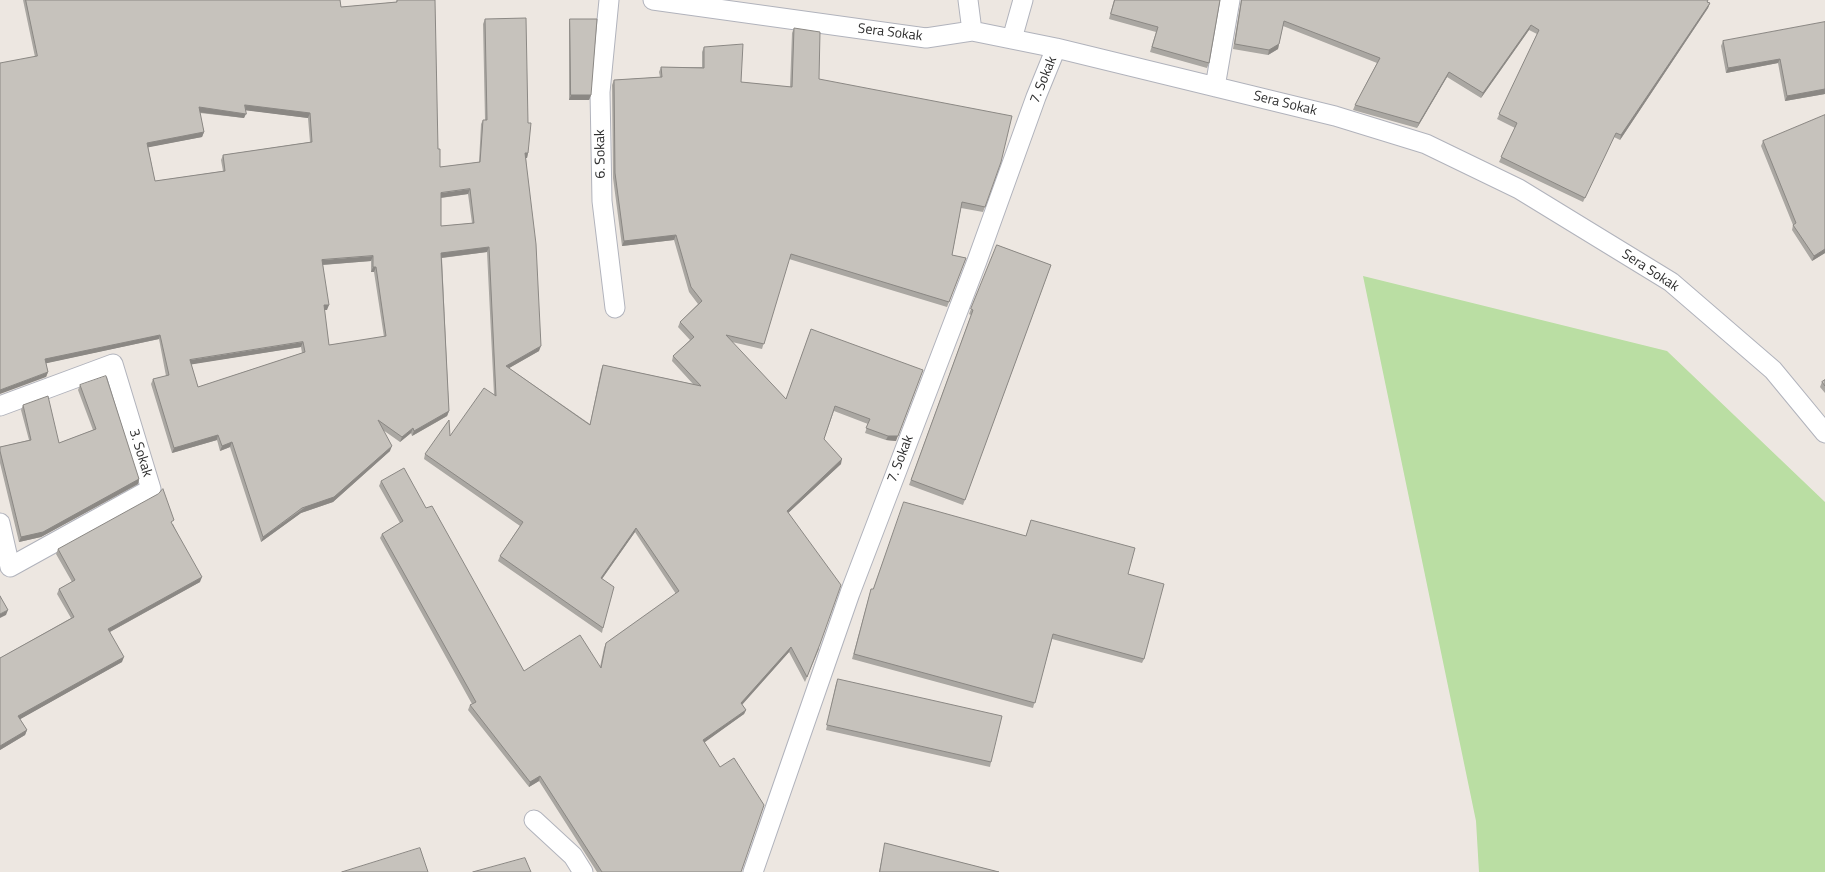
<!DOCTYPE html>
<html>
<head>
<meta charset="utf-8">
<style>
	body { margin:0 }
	canvas { display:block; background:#ede7e1 }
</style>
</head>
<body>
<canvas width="1825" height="872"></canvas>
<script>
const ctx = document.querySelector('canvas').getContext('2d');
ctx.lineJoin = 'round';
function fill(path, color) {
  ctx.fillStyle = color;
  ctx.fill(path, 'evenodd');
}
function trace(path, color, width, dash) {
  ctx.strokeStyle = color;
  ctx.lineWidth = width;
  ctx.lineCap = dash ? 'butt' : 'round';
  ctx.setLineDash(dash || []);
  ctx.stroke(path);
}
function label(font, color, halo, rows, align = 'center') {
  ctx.font = font + ' "Titillium Web",sans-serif';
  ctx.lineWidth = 4;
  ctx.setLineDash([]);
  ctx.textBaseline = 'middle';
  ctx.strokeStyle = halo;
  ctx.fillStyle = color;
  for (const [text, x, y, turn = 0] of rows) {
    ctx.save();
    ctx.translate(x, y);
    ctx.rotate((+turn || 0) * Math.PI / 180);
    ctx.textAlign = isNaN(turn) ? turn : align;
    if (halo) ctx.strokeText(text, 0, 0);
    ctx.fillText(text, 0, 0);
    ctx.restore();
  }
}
fill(new Path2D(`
	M1363,276L1667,351L1825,502V872H1479L1476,821Z`), '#badea3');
const minor = new Path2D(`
	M609,0L600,92L602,201L615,308
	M653,0L926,38L972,31L1056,48L1335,116L1426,144L1519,189L1671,282L1773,370L1825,433
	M968,0L972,31
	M1012,39L1023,0
	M1215,87L1230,0
	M0,406L113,364L151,489L10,567L0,523
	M534,820L573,856L583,872
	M753,872L850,593L977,261L1036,97L1056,48`);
trace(minor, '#b1b3bc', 21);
trace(minor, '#fff', 19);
fill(new Path2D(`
	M23,0H340L341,7L396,2L397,0L438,149L440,167L479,162L481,124L483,120H485L483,24L485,19L528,153L527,158H526L539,351L509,368L590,424L601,370L603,365L693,384L672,361L673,356L690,340L678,327L680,322L698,304L689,292L674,240L622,246L613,178L612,85L614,80L660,77L659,72L661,67H702V52L704,47L741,82L790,87L792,33L794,28L819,79L1001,162L983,212L961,208L952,255L966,258L947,307L789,259L762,349L732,342L786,399L811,329L896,441L886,440L865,433L868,424L834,411L824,439L841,464L788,513L819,649L805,682L789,652L742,705L746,710L744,714L704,742L741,872H597L539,781L529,787L468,710L470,705L472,704L380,538L382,534L400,523L379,486L381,481L426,508L524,671L600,667L604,648L606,643L676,594L635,532L602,579L603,628L602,633L498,561L500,556L520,526L424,459L425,454L450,436L494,395L487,252L442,258L449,411L447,416L412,436L411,433L400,442L383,430L390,451L333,502L301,513L261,542L230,447L220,451L217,440L172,453L151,384L153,379L166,376L159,339L46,363L48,372L46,377L35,57ZM246,110L308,118L310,142L223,155L221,160L223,171L155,181L148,147L202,137L204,132L200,113L244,118ZM468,194L472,223L441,226V198ZM371,261V272H374L384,337L329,345L324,310H327L323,265ZM301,347L302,353L198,387L191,364Z
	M1114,0H1220L1209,63L1207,68L1150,52L1156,32L1109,19Z
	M1241,0H1708L1707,2L1710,3L1708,8L1620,140L1614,137L1583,202L1499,162L1515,128L1497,119L1537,34L1529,30L1481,98L1447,77L1417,128L1353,110L1355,105L1377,63L1283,26L1279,44L1278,49L1268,55L1233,49Z
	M570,19L591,95L589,100H569V23Z
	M1825,22V94L1785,101L1778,63L1726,73L1721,46L1723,41Z
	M1825,115V253L1812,261L1792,230L1793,225L1761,146L1763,141Z
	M997,245L1051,265L963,505L909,485L971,315L969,314Z
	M1825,380V393L1820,387L1822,382Z
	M80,385L139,479L138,484L41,537L19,542L0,463V447L29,440L21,410L23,405L59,443L93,430L78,390Z
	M1031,520L1128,574L1144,659L1142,663L1052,639L1033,708L852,659L871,589H873L1026,536Z
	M173,524L200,582L110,632L122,662L20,719L27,730L25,735L0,750V658L71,618L57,594L59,589L72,582L56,554L58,549Z
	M838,679L991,762L990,767L826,730L836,684Z
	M885,843L999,872H879L884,848Z`), '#aaa7a2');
fill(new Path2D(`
	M1710,3L1708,8L1620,140L1621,135Z
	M1531,25L1529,30L1481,98L1483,93Z
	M1279,44L1278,49L1268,55L1269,50Z
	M1780,59L1778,63L1726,73L1728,68Z
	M1449,72L1447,77L1417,128L1419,123Z
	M1825,89V94L1785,101L1787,96Z
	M571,95H591L589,100H569Z
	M245,105L310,113L308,118L243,110Z
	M199,107L246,114L244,118L197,112Z
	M204,132L202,137L145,148L147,143Z
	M525,153H528L527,158H523Z
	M470,189L468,194L439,198L441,193Z
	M676,235L674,240L622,246L624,241Z
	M489,247L487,252L440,258L441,253Z
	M1825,249V253L1812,261L1814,256Z
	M373,256L371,261L320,265L322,260Z
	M373,267H376L374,272H371Z
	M324,305H329L327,310H322Z
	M160,335L159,339L43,364L45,359Z
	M303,342L301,347L188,365L190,360Z
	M541,346L539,351L504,371L506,366Z
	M923,370L896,441L886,440L888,436Z
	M48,372L46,377L0,394V390Z
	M449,411L447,416L412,436L414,431Z
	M413,428L411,433L400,442L402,437Z
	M218,435L217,440L172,453L174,448Z
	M232,442L230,447L220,451L222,446Z
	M392,446L390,451L333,502L301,513L261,542L263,537Z
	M842,459L841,464L785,516L787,511Z
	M139,479L138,484L41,537L19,542L21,537Z
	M636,528L635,532L599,583L601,578Z
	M202,577L200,582L106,634L108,629Z
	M8,610L6,615L0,618V614Z
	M791,647L789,652L739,708L741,703Z
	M124,657L122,662L17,721L18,716Z
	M746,710L744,714L701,745L703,740Z
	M27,730L25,735L0,750V746Z
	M540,776L539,781L529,787L530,782Z`), '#8b8884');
const building = new Path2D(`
	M26,0H340L341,7L397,2V0H435L438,149H440V167L480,162L483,120H487L485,19L526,18L528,123H531L528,153H525L536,244L541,346L506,366L590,425L603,365L701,386L673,356L694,337L680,322L702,301L691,287L676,235L624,241L615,173L614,80L662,77L661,67L704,68V47L743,44L741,82L792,87L794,28L820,32L819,79L1012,116L1001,162L985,207L962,202L952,255L966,258L949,302L791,254L764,344L726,335L786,399L811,329L923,370L898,436H888L866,428L870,419L835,406L824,439L842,459L787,511L841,585L820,644L807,677L791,647L741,703L746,710L703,740L720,767L734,758L764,805L741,872H602L540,776L530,782L470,705L476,702L382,534L403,521L381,481L404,468L426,508L432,506L524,671L580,635L601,668L606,643L679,591L636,528L601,578L614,587L603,628L500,556L523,522L425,454L449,420L450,436L484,388L496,396L489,247L441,253L449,411L414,431L413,428L402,437L378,420L392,446L334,497L302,508L263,537L232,442L222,446L218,435L174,448L153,379L169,375L160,335L45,359L48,372L0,390V63L37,56ZM245,105L310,113L312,142L223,155L225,171L155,181L147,143L204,132L199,107L246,114ZM470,189L474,223L441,226V193ZM373,256V267H376L386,336L329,345L324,305H329L322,260ZM303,342L305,352L198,387L190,360Z
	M1115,0H1220L1209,63L1152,47L1158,27L1111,14Z
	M1242,0H1708L1707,2L1710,3L1621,135L1616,133L1585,198L1501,157L1517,123L1499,114L1539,30L1531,25L1483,93L1449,72L1419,123L1355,105L1380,58L1284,21L1279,44L1269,50L1235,44Z
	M570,19H597L591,95H571Z
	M1825,22V89L1787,96L1780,59L1728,68L1723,41Z
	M1825,115V249L1814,256L1793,225L1796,223L1763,141Z
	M997,245L1051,265L965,500L911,480L973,310L971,309Z
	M106,376L139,479L43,532L21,537L0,451V447L31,440L23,405L48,396L59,443L96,429L80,385Z
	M1825,380V386L1822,382Z
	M163,489L174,520L171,522L202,577L108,629L124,657L18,716L27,730L0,746V658L74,617L59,589L75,580L58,549L158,494Z
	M904,502L1026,536L1031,520L1135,548L1128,574L1164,584L1144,659L1053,634L1035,703L854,654L871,589H873Z
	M0,596L8,610L0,614Z
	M838,679L1002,716L991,762L827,725Z
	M885,843L999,872H880Z
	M420,848L428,872H342Z
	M525,858L531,872H473Z`);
fill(building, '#c6c2bc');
trace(building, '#8b8884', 1);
label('14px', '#2d2d2d', '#fff', [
	["Sera Sokak",890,33,7],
	["7. Sokak",1044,80,-68],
	["Sera Sokak",1285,104,14],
	["6. Sokak",601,154,-91],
	["Sera Sokak",1650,271,33],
	["3. Sokak",140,453,73],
	["7. Sokak",901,459,-69]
]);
</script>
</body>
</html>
